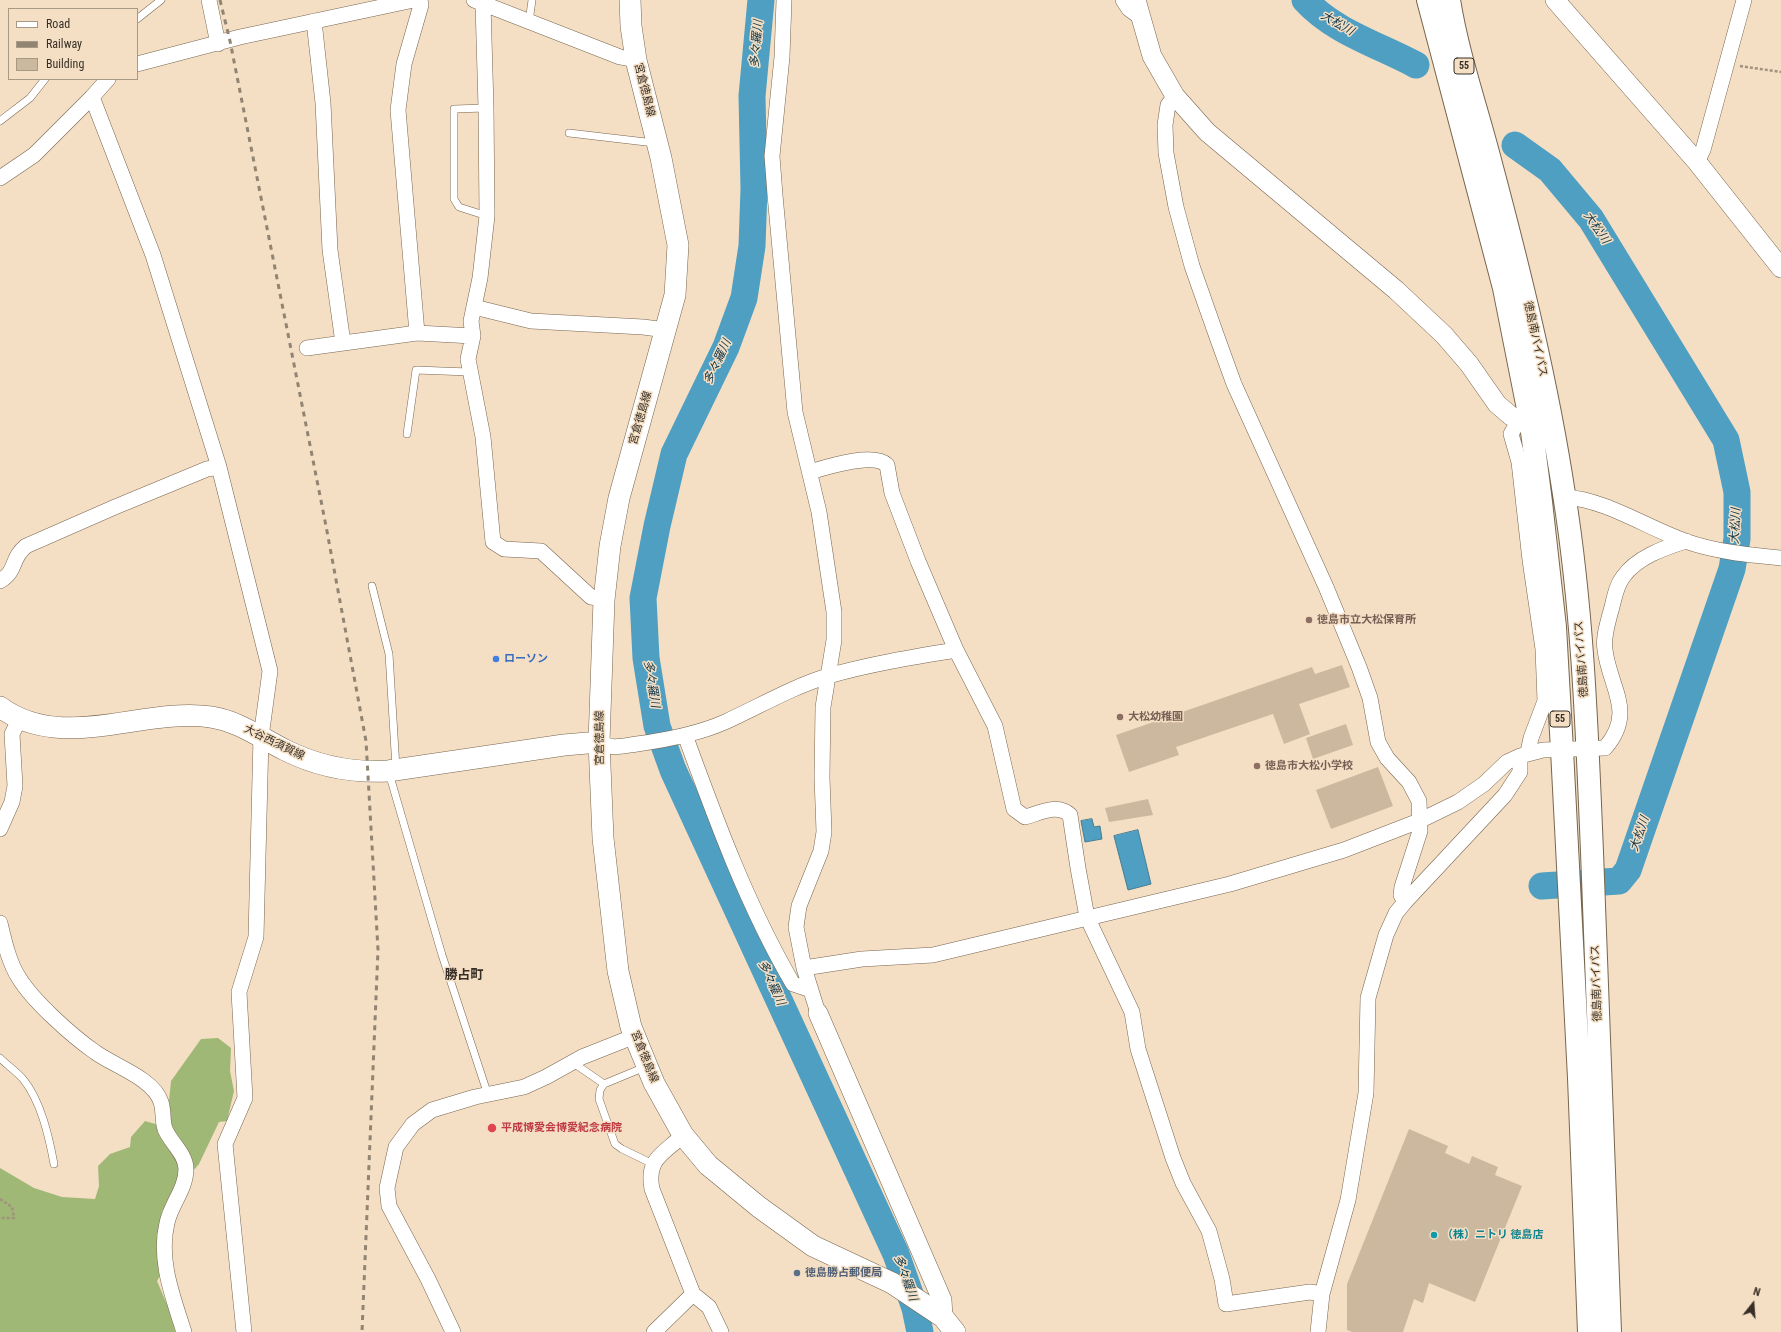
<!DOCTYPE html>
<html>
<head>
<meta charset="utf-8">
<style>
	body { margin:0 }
	#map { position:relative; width:1781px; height:1332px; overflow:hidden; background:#f4dfc5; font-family:"Roboto Condensed",sans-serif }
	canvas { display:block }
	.legend { position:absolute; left:8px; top:8px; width:130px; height:72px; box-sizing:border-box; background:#f4dfc5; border:1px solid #a89985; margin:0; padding:5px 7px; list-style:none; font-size:12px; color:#372f25 }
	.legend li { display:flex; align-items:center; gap:8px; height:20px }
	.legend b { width:20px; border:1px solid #a89985 }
	.north { position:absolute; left:1733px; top:1284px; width:40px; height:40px; -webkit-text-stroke:3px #f4dfc5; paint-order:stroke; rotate:17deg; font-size:11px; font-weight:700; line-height:16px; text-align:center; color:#372f25 }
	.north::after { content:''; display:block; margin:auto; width:14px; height:18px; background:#372f25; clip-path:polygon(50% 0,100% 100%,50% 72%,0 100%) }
</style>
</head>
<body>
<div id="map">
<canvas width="1781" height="1332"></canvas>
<ul class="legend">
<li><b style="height:5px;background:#fff"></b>Road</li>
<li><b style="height:5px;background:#928472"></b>Railway</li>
<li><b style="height:11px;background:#ccb89f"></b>Building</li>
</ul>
<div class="north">N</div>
</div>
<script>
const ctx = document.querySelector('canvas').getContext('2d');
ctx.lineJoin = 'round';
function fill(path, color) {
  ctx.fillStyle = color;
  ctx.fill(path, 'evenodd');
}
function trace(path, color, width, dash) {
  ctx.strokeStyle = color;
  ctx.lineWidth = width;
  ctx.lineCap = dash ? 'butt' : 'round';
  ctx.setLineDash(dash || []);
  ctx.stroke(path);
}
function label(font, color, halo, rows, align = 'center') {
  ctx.font = font + ' "Roboto Condensed","Noto Sans JP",sans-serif';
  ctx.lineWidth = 3;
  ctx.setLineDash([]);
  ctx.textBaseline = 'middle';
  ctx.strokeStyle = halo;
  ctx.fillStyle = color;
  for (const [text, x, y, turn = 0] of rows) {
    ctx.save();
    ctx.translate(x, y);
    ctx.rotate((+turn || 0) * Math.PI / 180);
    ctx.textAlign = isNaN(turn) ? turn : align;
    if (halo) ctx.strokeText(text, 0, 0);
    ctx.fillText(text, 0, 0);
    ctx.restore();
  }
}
fill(new Path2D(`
	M218,1038L231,1048L230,1071L234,1091L227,1121L219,1122L199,1164L181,1185L162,1211L158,1243L165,1267L157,1281L174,1321L175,1332H0V1168L34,1188L62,1197L95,1199L99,1186L98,1166L110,1154L130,1147L131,1137L145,1121L159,1125L171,1118L169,1101L171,1081L201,1039Z`), '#9fb876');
const water = new Path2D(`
	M1092,819L1094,827L1100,826L1102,839L1085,842L1081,821Z
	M1138,830L1151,884L1128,890L1114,836Z`);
fill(water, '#4e9fc1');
trace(water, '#477d92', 1);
trace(new Path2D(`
	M761,0L752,96L754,189L752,246L744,298L726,347L674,454L657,526L643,598L646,658L657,726L673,770L896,1254L915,1308L920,1332
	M1305,0C1334,32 1379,45 1416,65
	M1515,145L1550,170L1591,219L1726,440L1737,492V539L1732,569L1628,870L1619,881L1542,886`), '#4e9fc1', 27);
fill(new Path2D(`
	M1342,665L1350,687L1299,704L1310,734L1284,744L1273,714L1176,747L1179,755L1129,772L1116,735L1312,667L1315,674Z
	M1346,724L1353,745L1313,759L1306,738Z
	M1378,767L1393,806L1331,829L1316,790Z
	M1148,799L1153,815L1109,822L1105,808Z
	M1409,1129L1448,1146L1445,1153L1469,1164L1472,1156L1498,1167L1495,1175L1522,1186L1475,1302L1429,1283L1423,1303L1414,1299L1403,1332H1352L1347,1330V1284Z`), '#ccb89f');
const service = new Path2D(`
	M137,19L161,0
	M529,22L532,0
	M486,108L454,109V199L459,207L487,216
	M0,121L30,98L45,79
	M569,133L646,142L654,140
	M407,434L416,370L469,372
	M372,586L389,654L396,768
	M389,773L442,955L488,1095
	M0,1058C7,1065 17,1072 23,1079C41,1101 49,1137 54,1164
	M572,1062L604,1084
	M645,1067L604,1084L600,1090L599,1099L615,1144L622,1149L653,1164`);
const minor = new Path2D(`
	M209,0L218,44
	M474,0L620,57L636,60
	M784,0L782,57L772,156L775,195L795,412L819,512L834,612V640L823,707L822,777L824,832L821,851L799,906L796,927L804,968L818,1013
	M1123,0L1129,9L1140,17
	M483,4L486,108L487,216L480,278L471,321L473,336L468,359L483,437L493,542L504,549L541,551L591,597L604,600
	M314,21L323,103L330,250L343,343
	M137,64L240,37L414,0
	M108,79L92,97L153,255L219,467L270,671L261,737L256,937L239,992L245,1098L225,1144L244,1332
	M1175,96L1168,105L1165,125L1166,153L1176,207L1192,266L1217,337L1234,384L1326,587L1359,667L1370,698L1378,742L1387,758L1409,782L1419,801L1420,831L1402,887L1401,895L1405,902
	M1697,162L1703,150L1744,0
	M0,178L34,155L92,97
	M474,307L531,321L643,327L666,330
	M417,333L398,110L404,64L421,5L420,0
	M307,348L417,333L473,336
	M1519,420L1511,434L1519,462L1530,560L1543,649L1545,701L1531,738L1528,752
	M810,472C827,467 873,452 887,465L892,493L918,561L956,650L995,726L1014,809L1025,817C1040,813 1057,803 1070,815L1078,868L1087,917L1132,1012L1138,1049L1173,1158L1183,1183L1209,1231L1222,1279L1226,1304L1310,1292L1322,1294
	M1565,497C1607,500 1645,527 1685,541C1716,552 1749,555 1781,558
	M0,581C18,570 10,559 26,546L115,507L207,469L219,467
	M685,735C716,820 747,905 793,984L811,990
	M599,742C612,750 622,746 637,744C666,740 698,734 725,722C760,706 792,687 828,676C870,664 913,657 956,650
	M0,829L12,802L15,786L12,734L20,718
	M0,923C4,940 9,963 19,978C33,1001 72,1036 95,1052C114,1066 153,1078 161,1102C164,1111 162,1120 165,1129C170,1142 186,1154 186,1169C186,1189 171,1204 167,1223C158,1260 173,1297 184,1332
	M804,968L862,959L933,955L1230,884L1344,850L1419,821L1458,802L1484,784L1507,762L1520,756
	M683,1135C664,1154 646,1158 652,1189L693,1294L709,1307L721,1332
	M453,1332L428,1279L389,1206L387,1188L396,1147L413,1124L432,1110L475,1097L524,1087L546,1077L582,1057L635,1036
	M654,1332L693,1294
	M1318,1332L1322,1294L1348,1200L1366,1093L1368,998L1386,935L1396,913L1405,902L1505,795L1520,772V756L1543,750L1605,748C1636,712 1610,689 1605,650C1603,638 1607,626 1610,614C1614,602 1615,587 1623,577C1637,557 1664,548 1686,541`);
const tertiary = new Path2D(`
	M1136,0L1152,56L1175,96L1207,132L1396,290L1444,335L1469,364L1497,404L1511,416L1531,424L1544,426
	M1555,0L1697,162L1781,268
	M818,1013L942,1300L943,1317`);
const secondary = new Path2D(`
	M630,0L631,26L636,60L661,158L678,245L675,295L619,498L610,546L604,600L599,742L603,838L618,971L631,1027L654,1083L683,1135L708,1165L759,1207L813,1246L892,1283L943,1317L955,1332
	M0,707C62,753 143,707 211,717C238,721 261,738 285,750C317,766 353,773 388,771L564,745L599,742`);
const trunk = new Path2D(`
	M1428,0L1504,288L1531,424L1541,502L1555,627L1562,750L1579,1078L1589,1332
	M1449,0C1458,56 1477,109 1491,164C1520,273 1547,382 1564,494C1583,612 1587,732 1592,852C1599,1012 1603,1172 1610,1332`);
trace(service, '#77654e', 8);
trace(minor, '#77654e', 16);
trace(tertiary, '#77654e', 20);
trace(secondary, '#77654e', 22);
trace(trunk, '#77654e', 24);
trace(new Path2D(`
	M1740,66L1781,72
	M0,1199L12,1207L14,1218H0`), '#a1917e', 2.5, [3, 2]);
trace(service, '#fff', 7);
trace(minor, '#fff', 15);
trace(tertiary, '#fff', 19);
trace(secondary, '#fff', 21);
trace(trunk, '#fff', 22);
trace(new Path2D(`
	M220,0L230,41L326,526L366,741L378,950L362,1332`), '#928472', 3, [5, 5]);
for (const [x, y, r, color] of [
	[1309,620,4,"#8d6e63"],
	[496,659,4,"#3f7fe0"],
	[1120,717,4,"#8d6e63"],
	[1257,766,4,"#8d6e63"],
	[492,1128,5,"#e0444e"],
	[1434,1235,4,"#0f9aa8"],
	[797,1273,4,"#5c6f8a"]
]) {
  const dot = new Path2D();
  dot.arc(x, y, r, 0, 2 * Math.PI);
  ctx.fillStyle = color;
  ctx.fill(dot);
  trace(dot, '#f4dfc5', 1.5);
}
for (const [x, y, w] of [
	[1464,66,20],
	[1560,719,20]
]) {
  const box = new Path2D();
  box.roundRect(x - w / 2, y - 8, w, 16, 3);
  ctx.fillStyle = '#f4dfc5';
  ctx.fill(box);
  trace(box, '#372f25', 1);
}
label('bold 10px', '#372f25', null, [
	["55",1464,66],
	["55",1560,719]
]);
label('11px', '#372f25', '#f4dfc5', [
	["宮倉徳島線",644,90,76],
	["徳島南バイパス",1535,339,78],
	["宮倉徳島線",641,418,-74],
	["徳島南バイパス",1582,659,-94],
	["宮倉徳島線",600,738,-90],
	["大谷西須賀線",274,743,26],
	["徳島南バイパス",1597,983,-92],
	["宮倉徳島線",644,1057,68]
]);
label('bold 11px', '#785e54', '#f4dfc5', [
	["徳島市立大松保育所",1317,620],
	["大松幼稚園",1128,717],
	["徳島市大松小学校",1265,766]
], 'left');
label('bold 11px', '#366cbe', '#f4dfc5', [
	["ローソン",504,659]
], 'left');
label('bold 11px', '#be3a42', '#f4dfc5', [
	["平成博愛会博愛紀念病院",501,1128]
], 'left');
label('bold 11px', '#0d838f', '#f4dfc5', [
	["（株）ニトリ 徳島店",1442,1235]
], 'left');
label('bold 11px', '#4e5e75', '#f4dfc5', [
	["徳島勝占郵便局",805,1273]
], 'left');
label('italic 12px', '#123747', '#f4dfc5', [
	["大松川",1337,24,30],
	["多々羅川",757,44,-85],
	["大松川",1596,228,55],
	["多々羅川",718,362,-65],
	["大松川",1736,526,-87],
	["多々羅川",651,684,81],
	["大松川",1640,834,-71],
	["多々羅川",771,983,65],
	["多々羅川",905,1278,70]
]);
label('bold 13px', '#372f25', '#f4dfc5', [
	["勝占町",464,976]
]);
</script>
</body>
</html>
